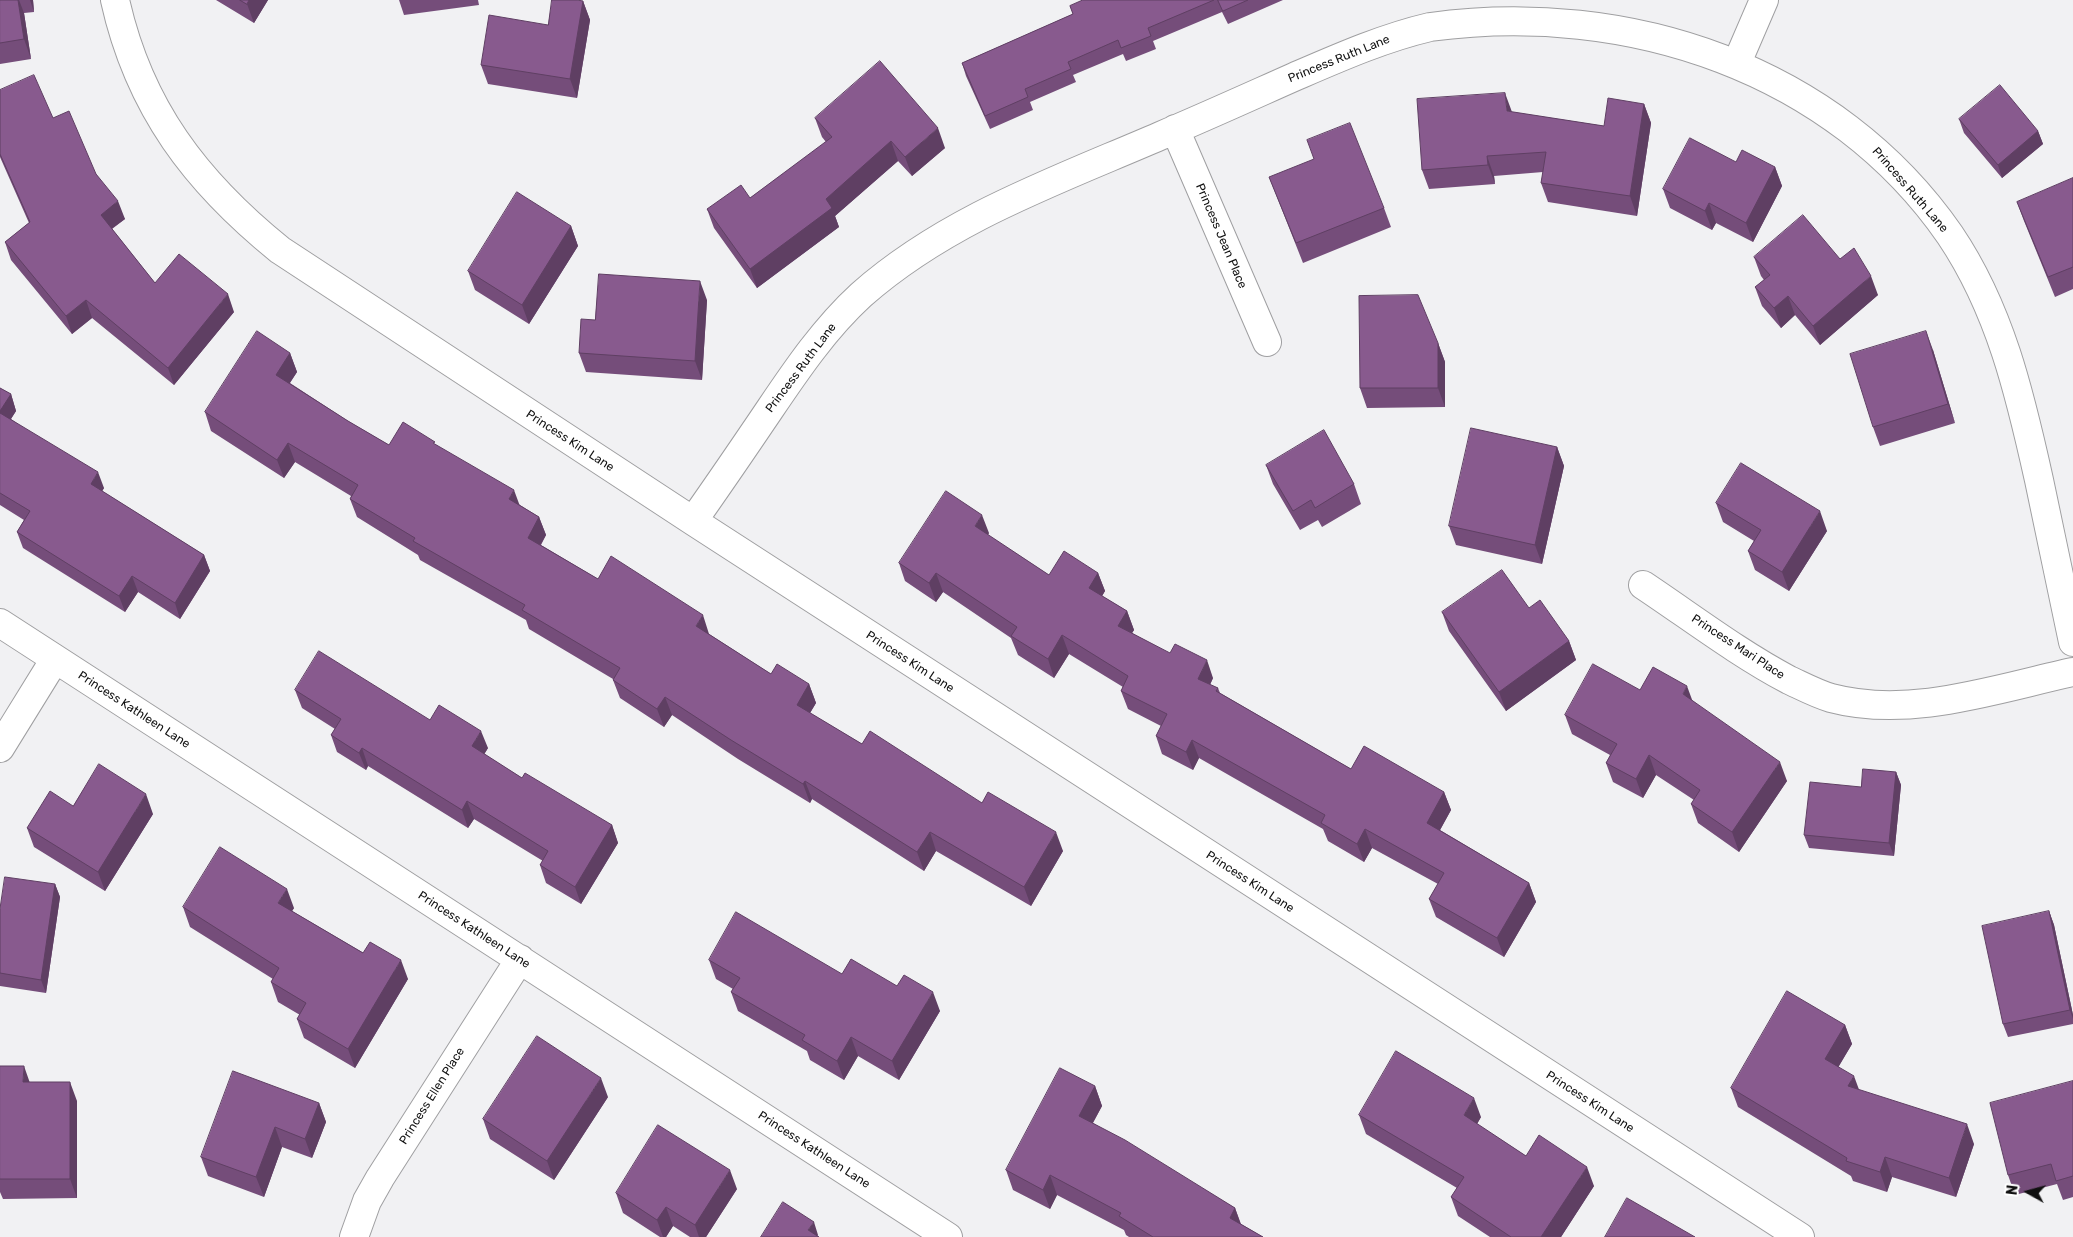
<!DOCTYPE html>
<html>
<head>
<meta charset="utf-8">
<style>
	body { margin:0 }
	#map { position:relative; width:2073px; height:1237px; overflow:hidden; background:#f1f1f3; font-family:Rubik,sans-serif }
	canvas { display:block }
	.north { position:absolute; left:2003px; top:1167px; width:50px; height:50px; -webkit-text-stroke:4px #fff; paint-order:stroke; rotate:277deg; font-size:14px; font-weight:700; line-height:20px; text-align:center; color:#101010 }
	.north::after { content:''; display:block; margin:auto; width:18px; height:22px; background:#101010; clip-path:polygon(50% 0,100% 100%,50% 72%,0 100%) }
</style>
</head>
<body>
<div id="map">
<canvas width="2073" height="1237"></canvas>
<div class="north">N</div>
</div>
<script>
const ctx = document.querySelector('canvas').getContext('2d');
ctx.lineJoin = 'round';
function trace(path, color, width, dash) {
  ctx.strokeStyle = color;
  ctx.lineWidth = width;
  ctx.lineCap = dash ? 'butt' : 'round';
  ctx.setLineDash(dash || []);
  ctx.stroke(path);
}
function fill(path, color) {
  ctx.fillStyle = color;
  ctx.fill(path, 'evenodd');
}
function label(font, color, halo, rows, align = 'center') {
  ctx.font = font + ' Rubik,sans-serif';
  ctx.lineWidth = 5;
  ctx.setLineDash([]);
  ctx.textBaseline = 'middle';
  ctx.strokeStyle = halo;
  ctx.fillStyle = color;
  for (const [text, x, y, turn = 0] of rows) {
    ctx.save();
    ctx.translate(x, y);
    ctx.rotate((+turn || 0) * Math.PI / 180);
    ctx.textAlign = isNaN(turn) ? turn : align;
    if (halo) ctx.strokeText(text, 0, 0);
    ctx.fillText(text, 0, 0);
    ctx.restore();
  }
}
const minor = new Path2D(`
	M115,0C139,108 196,182 280,250L693,521L1800,1237
	M1739,58L1764,0
	M1175,129L1267,342
	M693,521C719,484 745,446 770,409C797,369 825,328 861,295C947,219 1056,181 1160,136C1205,117 1249,97 1294,77C1338,58 1383,38 1430,27C1629,0 1835,69 1950,235C2000,309 2020,394 2039,480C2050,534 2062,588 2073,642
	M1643,585C1691,617 1738,653 1789,680C1802,686 1817,694 1831,698C1910,719 1995,689 2073,672
	M0,623L948,1237
	M0,748L55,659
	M354,1237L367,1201L380,1178L520,959`);
trace(minor, '#9f9fa1', 30);
trace(minor, '#fff', 28);
fill(new Path2D(`
	M0,0H33L34,12L24,13L31,59L0,64Z
	M216,0H268L254,23Z
	M399,0H478L479,5L404,15Z
	M1083,0H1283L1228,24L1222,12L1153,41L1156,49L1126,61L1123,54L1073,75L1076,82L1030,102L1033,110L990,129L966,76L962,63L1073,14L1070,6Z
	M583,1L590,20L577,98L488,84L481,65L548,25Z
	M0,90L53,118L96,174L125,219L112,229L155,283L234,312L174,385L92,318L72,334L11,260L5,242L29,223L0,157Z
	M1644,104L1651,123L1637,216L1548,202L1541,183L1543,172L1494,176L1495,184L1429,189L1422,170L1512,112L1604,126Z
	M815,118L945,148L912,176L898,161L835,216L839,227L757,288L714,228L707,209L750,198L826,142L822,137Z
	M1959,119L2038,131L2043,144L2002,178L1964,133Z
	M1736,162L1775,167L1782,186L1753,242L1716,223L1712,230L1670,208L1663,189Z
	M1269,177L1384,208L1391,227L1303,263Z
	M2073,178V289L2055,297L2024,221L2017,202Z
	M571,226L578,246L529,324L475,290L468,271Z
	M1754,257L1840,259L1878,295L1820,345L1795,315L1781,328L1762,306L1755,287L1764,280L1761,276Z
	M707,300L702,380L586,372L579,353L595,320Z
	M1438,343L1445,362V407L1367,408L1360,388Z
	M1933,350L1955,423L1880,446L1873,427Z
	M290,353L297,372L290,383L348,421L389,445H436L520,505L539,517L546,535L541,545L598,579L709,634L771,674L809,684L816,703L810,713L862,744L982,803L1063,851L1031,906L936,851L924,871L812,799L810,803L738,759L672,715L664,727L620,698L613,680V679L529,629L526,620L420,560L418,555L357,517L350,499L351,496L295,462L284,478L211,431L205,412Z
	M0,388L11,394L16,411L11,419L104,488L102,491L204,555L210,571L180,619L138,592L125,612L23,548L17,532L24,520L0,505Z
	M1557,447L1564,466L1542,564L1456,545L1449,526Z
	M1266,465L1354,484L1361,504L1322,527L1318,520L1300,530L1273,484Z
	M1716,503L1827,531L1789,591L1755,570L1748,551L1754,541L1723,522Z
	M989,533L988,535L1049,575L1098,573L1105,591L1102,596L1127,611L1134,630L1132,633L1213,678L1210,685L1218,688L1220,693L1351,769L1444,792L1451,810L1440,830L1529,883L1536,902L1504,957L1436,917L1429,899L1438,884L1372,848L1364,862L1328,841L1323,829L1199,758L1193,770L1162,754L1156,736L1161,726L1128,709L1121,691L1123,687L1069,654L1054,678L1018,655L1011,638L943,592L936,602L905,581L899,563Z
	M1529,608L1569,641L1576,660L1506,711L1449,631L1442,612Z
	M295,690L430,720L488,748L484,754L522,778L612,825L618,843L581,904L546,883L540,865L543,861L474,819L468,828L368,766L366,770L337,752L331,735L335,729L302,708Z
	M1640,690L1693,701L1787,781L1739,852L1698,823L1691,804L1694,800L1656,775L1643,798L1613,782L1606,763L1610,755L1572,734L1565,715Z
	M1896,772L1901,785L1894,856L1809,848L1804,835L1861,787Z
	M73,806L153,814L105,891L34,847L27,828Z
	M55,884L60,897L46,993L0,986V909Z
	M183,907L294,908L292,911L408,979L355,1068L304,1038L297,1019L300,1015L278,1002L271,982L273,979L190,927Z
	M2049,911L2054,925L2073,1015V1024L2008,1037L2003,1024Z
	M709,960L842,974L897,986L940,1011L899,1080L858,1056L844,1080L810,1060L807,1051L738,1011L731,992L733,989L716,979Z
	M1845,1025L1852,1044L1838,1067L1859,1090L1974,1144L1956,1197L1892,1177L1887,1192L1853,1181L1851,1176L1738,1107L1731,1088Z
	M0,1066L29,1082L77,1101V1198L3,1199L0,1192Z
	M2073,1081V1197L2063,1200L2057,1184L2015,1195L2008,1175Z
	M1095,1086L1102,1106L1093,1123L1235,1208L1241,1224L1263,1237H1129L1126,1235L1124,1230L1057,1195L1050,1209L1013,1190L1006,1170Z
	M608,1097L554,1180L490,1139L483,1119Z
	M319,1103L326,1122L312,1158L282,1147L264,1197L208,1176L201,1157Z
	M1359,1115L1481,1117L1477,1124L1526,1156L1594,1186L1561,1237H1490L1458,1216L1451,1197L1457,1188L1366,1134Z
	M737,1189L706,1237H690L673,1226L666,1237H660L623,1213L616,1193Z`), '#754d7a');
fill(new Path2D(`
	M18,0H19L24,13L31,59L24,39Z
	M30,0H33L34,12Z
	M249,0H268L254,23L247,4Z
	M583,1L590,20L577,98L570,79Z
	M1505,93L1512,112L1507,111Z
	M1644,104L1651,123L1637,216L1630,196Z
	M938,128L945,148L912,176L905,157Z
	M2038,131L2043,144L2002,178L1998,165Z
	M891,141L898,161L835,216L839,227L757,288L750,269L826,199Z
	M1487,156L1494,176L1495,184L1488,165Z
	M1775,167L1782,186L1753,242L1746,223Z
	M118,201L125,219L107,232L101,215Z
	M1709,203L1716,223L1712,230L1705,211Z
	M571,226L578,246L529,324L522,305Z
	M1871,276L1878,295L1820,345L1813,326Z
	M700,281L707,300L702,380L695,361Z
	M228,294L234,312L174,385L168,368Z
	M1788,296L1795,315L1781,328L1774,308Z
	M86,300L92,318L72,334L66,316Z
	M1926,331L1933,350L1955,423L1948,404Z
	M1438,343L1445,362V407L1438,388Z
	M290,353L297,372L283,393L276,375Z
	M11,394L16,411L5,428L0,415V411Z
	M288,443L295,462L284,478L277,460Z
	M1557,447L1564,466L1542,564L1535,545Z
	M98,472L104,488L97,500L91,484Z
	M514,490L521,509L509,499Z
	M1820,511L1827,531L1789,591L1782,572Z
	M982,515L989,533L982,545L975,526Z
	M539,517L546,535L534,556L528,538Z
	M204,555L210,571L180,619L175,603Z
	M936,573L943,592L936,602L929,583Z
	M1098,573L1105,591L1096,606L1089,588Z
	M132,576L138,592L125,612L119,596Z
	M1127,611L1134,630L1125,644L1118,626Z
	M703,615L709,634L703,644L696,626Z
	M1062,635L1069,654L1054,678L1048,659Z
	M1569,641L1576,660L1506,711L1499,692Z
	M1207,660L1213,678L1204,697L1198,679Z
	M809,684L816,703L804,723L797,705Z
	M1687,686L1694,705L1683,694Z
	M665,697L672,715L664,727L657,709Z
	M481,731L488,748L479,763L472,746Z
	M1192,740L1199,758L1193,770L1186,752Z
	M362,748L368,766L366,770L359,753Z
	M1649,755L1656,775L1643,798L1636,779Z
	M1780,762L1787,781L1739,852L1732,832Z
	M1896,772L1901,785L1894,856L1889,843Z
	M805,781L812,799L810,803L803,784Z
	M1444,792L1451,810L1434,841L1427,823Z
	M146,794L153,814L105,891L98,872Z
	M467,801L474,819L468,828L462,810Z
	M612,825L618,843L581,904L575,887Z
	M1365,829L1372,848L1364,862L1357,844Z
	M930,832L936,851L924,871L917,852Z
	M1056,832L1063,851L1031,906L1024,887Z
	M1529,883L1536,902L1504,957L1497,938Z
	M55,884L60,897L46,993L41,980Z
	M287,889L294,908L285,922L278,903Z
	M2049,911L2054,925L2073,1015V1019L2070,1010Z
	M401,960L408,979L355,1068L348,1049Z
	M933,992L940,1011L899,1080L892,1061Z
	M1845,1025L1852,1044L1832,1078L1825,1059Z
	M851,1037L858,1056L844,1080L837,1061Z
	M24,1066L31,1086L23,1082Z
	M1854,1076L1861,1095L1848,1086Z
	M601,1078L608,1097L554,1180L547,1161Z
	M70,1082L77,1101V1198L70,1179Z
	M1095,1086L1102,1106L1086,1135L1079,1116Z
	M1474,1098L1481,1117L1471,1134L1464,1115Z
	M319,1103L326,1122L312,1158L305,1139Z
	M1967,1124L1974,1144L1956,1197L1949,1178Z
	M275,1127L282,1147L264,1197L256,1177Z
	M1885,1157L1892,1177L1887,1192L1880,1172Z
	M1587,1167L1594,1186L1561,1237H1541Z
	M730,1170L737,1189L706,1237H699L695,1225Z
	M1050,1175L1057,1195L1050,1209L1043,1190Z
	M666,1207L673,1226L666,1237H663L657,1220Z
	M1235,1208L1242,1228L1230,1218Z
	M814,1222L818,1235L817,1237L808,1230Z`), '#5f3f63');
const building = new Path2D(`
	M0,0H18L24,39L0,43Z
	M240,0H249L247,4Z
	M552,0H577L583,1L570,79L481,65L489,15L548,25Z
	M1083,0H1214L1148,28L1151,36L1121,48L1118,40L1068,62L1071,69L1025,89L1028,97L985,116L962,63L1073,14L1070,6Z
	M1218,0H1248L1223,11Z
	M880,61L938,128L905,157L891,141L826,199L832,208L750,269L707,209L741,185L750,198L832,137L815,118Z
	M34,75L53,118L69,111L96,174L118,201L101,215L155,283L179,254L228,294L168,368L86,300L66,316L5,242L30,222L0,154V90Z
	M2000,85L2038,131L1998,165L1959,119Z
	M1505,93L1507,111L1604,126L1608,98L1644,104L1630,196L1541,183L1546,152L1487,156L1488,165L1422,170L1417,99Z
	M1350,123L1384,208L1296,243L1269,177L1314,159L1307,140Z
	M1690,138L1736,162L1742,150L1775,167L1746,223L1709,203L1705,211L1663,189Z
	M2073,178V267L2048,277L2017,202Z
	M517,192L571,226L522,305L468,271Z
	M1803,215L1840,259L1854,248L1871,276L1813,326L1788,296L1774,308L1755,287L1770,275L1754,257Z
	M599,274L700,281L695,361L579,353L581,319L595,320Z
	M1418,295L1438,343V388H1360L1359,296Z
	M257,331L290,353L276,375L348,421L389,445L403,422L435,442L433,443L514,490L509,499L539,517L528,538L598,579L611,556L703,615L696,626L771,674L777,664L809,684L797,705L862,744L870,731L982,803L988,792L1056,832L1024,887L930,832L917,852L805,781L803,784L731,740L665,697L657,709L613,680L620,668L522,610L525,605L413,541L415,538L350,499L358,485L288,443L277,460L205,412Z
	M1926,331L1948,404L1873,427L1850,354Z
	M0,388L11,394L0,411Z
	M0,413L98,472L91,484L204,555L175,603L132,576L119,596L17,532L30,511L0,493Z
	M1471,428L1557,447L1535,545L1449,526Z
	M1324,430L1354,484L1315,508L1311,500L1293,511L1266,465Z
	M1741,463L1820,511L1782,572L1748,551L1761,530L1716,503Z
	M946,491L982,515L975,526L1049,575L1064,551L1098,573L1089,588L1127,611L1118,626L1170,653L1175,644L1207,660L1198,679L1218,688L1216,691L1351,769L1364,746L1444,792L1427,823L1529,883L1497,938L1429,899L1444,873L1365,829L1357,844L1321,823L1325,815L1192,740L1186,752L1156,736L1167,714L1121,691L1128,676L1062,635L1048,659L1011,636L1017,627L936,573L929,583L899,563Z
	M1502,570L1529,608L1540,600L1569,641L1499,692L1442,612Z
	M319,651L430,720L439,705L481,731L472,746L522,778L525,773L612,825L575,887L540,865L548,851L467,801L462,810L362,748L359,753L331,735L341,719L295,690Z
	M1593,664L1640,690L1653,667L1687,686L1683,694L1780,762L1732,832L1691,804L1700,790L1649,755L1636,779L1606,763L1617,744L1565,715Z
	M99,764L146,794L98,872L27,828L50,791L73,806Z
	M1863,769L1896,772L1889,843L1804,835L1810,782L1861,787Z
	M220,847L287,889L278,903L363,953L370,942L401,960L348,1049L297,1019L306,1003L271,982L279,968L183,907Z
	M5,877L55,884L41,980L0,973V909Z
	M2049,911L2070,1010L2003,1024L1982,926Z
	M736,912L842,974L851,959L897,986L904,975L933,992L892,1061L851,1037L837,1061L802,1040L805,1035L731,992L740,978L709,960Z
	M1787,991L1845,1025L1825,1059L1854,1076L1848,1086L1967,1124L1949,1178L1885,1157L1880,1172L1846,1161L1847,1158L1731,1088Z
	M537,1036L601,1078L547,1161L483,1119Z
	M1396,1051L1474,1098L1464,1115L1526,1156L1539,1135L1587,1167L1541,1237H1511L1451,1197L1464,1177L1359,1115Z
	M0,1066H24L23,1082H70V1179H0Z
	M1060,1068L1095,1086L1079,1116L1125,1140L1235,1208L1230,1218L1263,1237H1153L1119,1216L1121,1213L1050,1175L1043,1190L1006,1170Z
	M233,1071L319,1103L305,1139L275,1127L256,1177L201,1157Z
	M2073,1081V1176L2056,1181L2051,1164L2008,1175L1990,1103Z
	M658,1125L730,1170L695,1225L666,1207L657,1220L616,1193Z
	M1627,1198L1695,1237H1605Z
	M783,1202L814,1222L808,1230L819,1237H761Z`);
fill(building, '#885a8e');
trace(building, '#5f3f63', 1);
label('12px', '#101010', '#fff', [
	["Princess Ruth Lane",1339,59,-22],
	["Princess Ruth Lane",1910,190,49],
	["Princess Jean Place",1221,236,67],
	["Princess Ruth Lane",801,368,-53],
	["Princess Kim Lane",570,441,33],
	["Princess Mari Place",1738,647,33],
	["Princess Kim Lane",910,662,33],
	["Princess Kathleen Lane",134,710,33],
	["Princess Kim Lane",1250,882,33],
	["Princess Kathleen Lane",474,930,33],
	["Princess Ellen Place",432,1096,-58],
	["Princess Kim Lane",1590,1102,33],
	["Princess Kathleen Lane",814,1150,33]
]);
</script>
</body>
</html>
